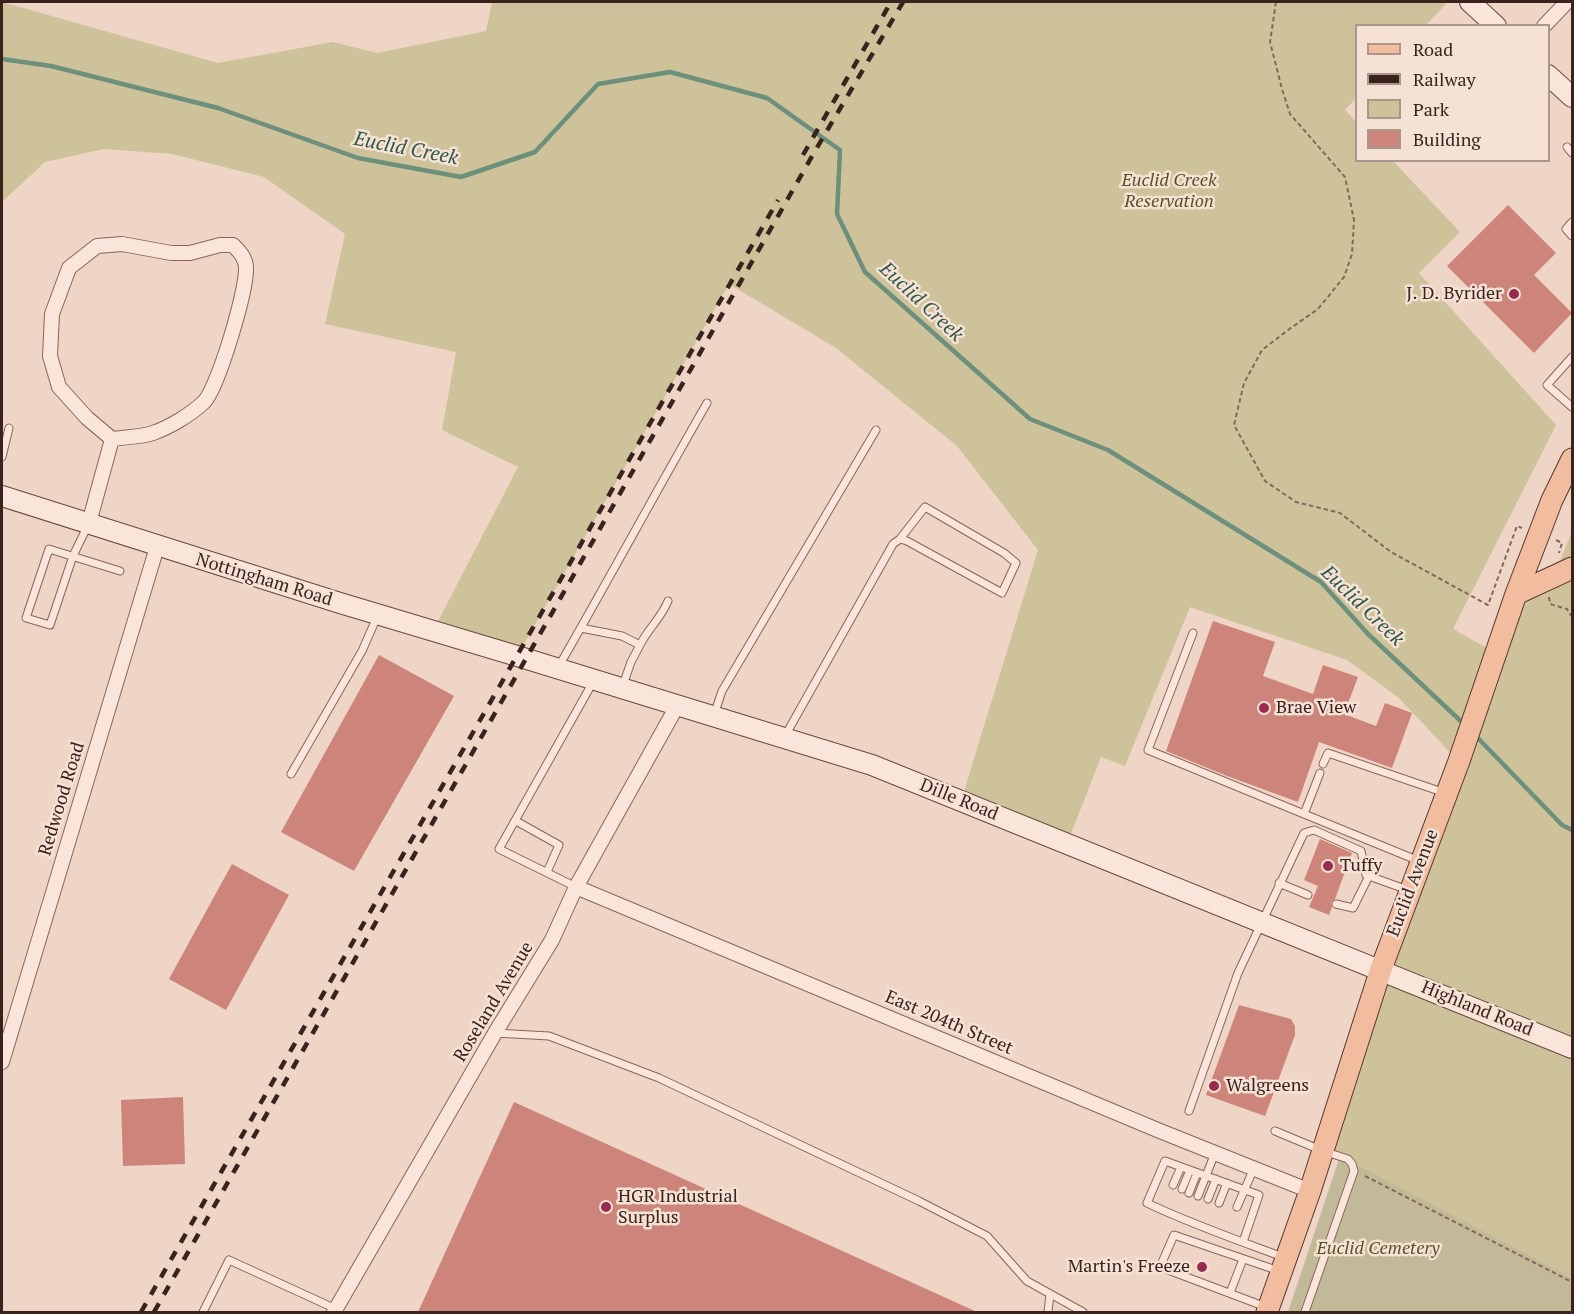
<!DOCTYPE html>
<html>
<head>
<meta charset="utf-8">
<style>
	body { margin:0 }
	#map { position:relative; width:1574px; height:1314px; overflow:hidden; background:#eed5c5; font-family:"PT Serif",serif }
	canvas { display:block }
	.frame { position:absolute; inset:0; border:3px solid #3a231f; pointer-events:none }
	.legend { position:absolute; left:1355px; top:24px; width:195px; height:138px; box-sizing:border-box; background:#f6e2d5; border:2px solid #ab968c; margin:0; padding:8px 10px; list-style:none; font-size:18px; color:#3a231f }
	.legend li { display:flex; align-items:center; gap:12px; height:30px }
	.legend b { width:30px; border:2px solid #ab968c }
</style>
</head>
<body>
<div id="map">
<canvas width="1574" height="1314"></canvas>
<div class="frame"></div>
<ul class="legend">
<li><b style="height:8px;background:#f1bd9e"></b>Road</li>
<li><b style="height:8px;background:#3a231f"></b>Railway</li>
<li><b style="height:16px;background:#cdc299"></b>Park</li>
<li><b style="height:16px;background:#cc847b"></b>Building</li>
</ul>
</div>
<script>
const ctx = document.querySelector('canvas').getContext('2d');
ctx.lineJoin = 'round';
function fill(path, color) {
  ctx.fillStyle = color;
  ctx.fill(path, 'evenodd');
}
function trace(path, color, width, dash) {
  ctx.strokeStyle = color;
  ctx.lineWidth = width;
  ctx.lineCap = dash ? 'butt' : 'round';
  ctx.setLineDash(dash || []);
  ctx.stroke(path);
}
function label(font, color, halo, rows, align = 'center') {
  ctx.font = font + ' "PT Serif",serif';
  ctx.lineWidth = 5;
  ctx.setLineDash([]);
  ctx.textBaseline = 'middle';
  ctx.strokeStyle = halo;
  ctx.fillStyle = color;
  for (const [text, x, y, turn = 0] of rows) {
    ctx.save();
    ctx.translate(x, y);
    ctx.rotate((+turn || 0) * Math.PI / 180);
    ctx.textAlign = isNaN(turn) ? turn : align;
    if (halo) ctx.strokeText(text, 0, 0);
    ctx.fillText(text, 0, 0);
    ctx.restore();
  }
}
fill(new Path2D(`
	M2,2L218,63L333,42L377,53L486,31L492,2H1444L1446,4L1426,25L1356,26V98L1345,110L1356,122V160L1393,161L1460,232L1419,273L1556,425L1453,629L1496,653L1516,594L1554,576L1572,531V1278L1323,1151L1459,762L1399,698L1347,660L1190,607L1125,766L1101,757L1067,844L961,801L1038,550L957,446L836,348L729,284L517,656L433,631L518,467L442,430L456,352L325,324L345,234L264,177L172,154L104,149L45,162L2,202Z`), '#cdc299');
fill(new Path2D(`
	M1340,1156L1572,1278V1312H1288Z`), '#c2b998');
trace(new Path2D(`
	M2,59L51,66L218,108L358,158L461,177L535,152L598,84L670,72L767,98L840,150L837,214L865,272L1030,419L1108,450L1321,582L1368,634L1466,726
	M1474,734L1562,825L1572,830`), '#6d907d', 4.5);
fill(new Path2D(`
	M1508,205L1556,253L1534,275L1572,313L1534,353L1447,266Z
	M1213,621L1275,642L1263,676L1313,694L1323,665L1358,677L1344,714L1376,726L1385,703L1412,713L1392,768L1319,742L1298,802L1227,776L1166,751Z
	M379,655L454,696L354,871L281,832Z
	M1320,839L1352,853L1335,899L1331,902L1332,907L1329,915L1309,907L1318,886L1304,880Z
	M232,864L289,895L226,1010L169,979Z
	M1239,1005L1291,1019L1295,1026V1035L1265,1116L1206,1095Z
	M183,1097L185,1164L123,1166L121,1100Z
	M514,1102L977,1312H418Z`), '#cc847b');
const lane = new Path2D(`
	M1567,147L1572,153
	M1572,222L1566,229L1572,236
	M1572,357L1547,385L1572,407
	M2,457L9,428
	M88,525L73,556L50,625L26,618L49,549L120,571
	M581,628L622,636L640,645L631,662L623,685
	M1193,633L1148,750L1304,814
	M640,645C649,627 660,620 668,601
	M559,666C609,579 657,490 707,403
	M714,715L722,691L876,430
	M785,736L893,544L900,539L907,541L1002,593L1016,563L1004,553L925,507L900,539
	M1323,764L1328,753L1445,793
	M1320,773L1304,814L1419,861
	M291,774L362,651L377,617
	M516,821L559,845L547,872
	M1279,883L1308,895
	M576,887L499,849L593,682
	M1336,904L1353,908L1369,876
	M495,1033L549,1036L659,1078L919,1201L987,1236L1027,1281L1083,1312
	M1189,1111L1238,973L1304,833L1314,830L1361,851L1366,875L1408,890
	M1275,1131L1323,1151L1348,1159L1352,1164L1354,1171L1305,1312
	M1173,1185L1181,1167
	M1182,1189L1190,1170
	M1189,1193L1197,1173
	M1198,1196L1215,1153
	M1208,1199L1216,1179
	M1219,1203L1227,1183
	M1237,1207L1254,1168
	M1243,1242L1259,1195L1165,1161L1147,1203C1191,1224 1237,1240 1283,1257
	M1230,1293L1243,1259
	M1266,1307L1160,1267L1174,1235L1279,1271
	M203,1312L229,1260L336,1309
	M1048,1312L1050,1294`);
const street = new Path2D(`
	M1544,26L1567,2
	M89,523L112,439C125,437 141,437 153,433C170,427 190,415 204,402C218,388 247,290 246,268C246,258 239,251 233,245H220L190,253H171L122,244L97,246L69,268L52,314L50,356L59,387L87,418L112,439
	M576,887L1160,1131L1310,1191
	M2,1062L157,547
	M334,1312L495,1033L552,940L576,887L677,706`);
const secondary = new Path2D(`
	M1470,2L1496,26
	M1548,75L1572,97
	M2,496L340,603L517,656L872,765L1572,1048`);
const primary = new Path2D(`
	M1516,594L1572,568
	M1267,1312L1310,1191L1381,969L1459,761L1516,594L1552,500L1572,459`);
trace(lane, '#89655b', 9);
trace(street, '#89655b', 16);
trace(secondary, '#6b473e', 22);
trace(primary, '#57352f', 23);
trace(new Path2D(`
	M1276,2L1270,42L1282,89L1290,114L1345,177L1354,220L1352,254L1344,277L1318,309L1288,330L1262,350L1244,383L1234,425L1265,481L1296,502L1340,513L1391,552L1488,605L1517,526L1522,528
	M1556,540L1562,543L1559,553
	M1549,597L1550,604L1567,609L1572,617
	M1365,1176L1572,1282`), '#89655b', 2, [4.5, 3]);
trace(lane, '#f9e5d9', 7);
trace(street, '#f9e5d9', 14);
trace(secondary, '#f9e5d9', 20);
trace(primary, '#f1bd9e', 21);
trace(new Path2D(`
	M803,155L891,2
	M141,1312L778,200
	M154,1312L815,151L903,2`), '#3a231f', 4.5, [10, 10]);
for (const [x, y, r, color] of [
	[1514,294,6,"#982b4e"],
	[1264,708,6,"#982b4e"],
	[1328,866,6,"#982b4e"],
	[1214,1086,6,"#982b4e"],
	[606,1207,6,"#982b4e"],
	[1202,1267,6,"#982b4e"]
]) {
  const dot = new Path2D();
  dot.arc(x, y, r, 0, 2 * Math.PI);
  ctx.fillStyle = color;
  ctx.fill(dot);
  trace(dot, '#f6e2d5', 2);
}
label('italic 18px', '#565326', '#f6e2d5', [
	["Euclid Creek",1169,181],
	["Reservation",1169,202],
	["Euclid Cemetery",1378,1249]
]);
label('18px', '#3a231f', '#f6e2d5', [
	["J. D. Byrider",1502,294,"right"],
	["Brae View",1276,708],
	["Tuffy",1340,866],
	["Walgreens",1226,1086],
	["HGR Industrial",618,1197],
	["Surplus",618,1218],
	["Martin's Freeze",1190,1267,"right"]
], 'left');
label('18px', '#3a231f', '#f6e2d5', [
	["Nottingham Road",264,580,17],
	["Redwood Road",62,799,-73],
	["Dille Road",959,800,22],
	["Euclid Avenue",1413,883,-69],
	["Roseland Avenue",494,1002,-59],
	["Highland Road",1477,1009,22],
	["East 204th Street",949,1023,23]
]);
label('italic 20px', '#2e5949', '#f6e2d5', [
	["Euclid Creek",406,149,11],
	["Euclid Creek",921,302,43],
	["Euclid Creek",1362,606,44]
]);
</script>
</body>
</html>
